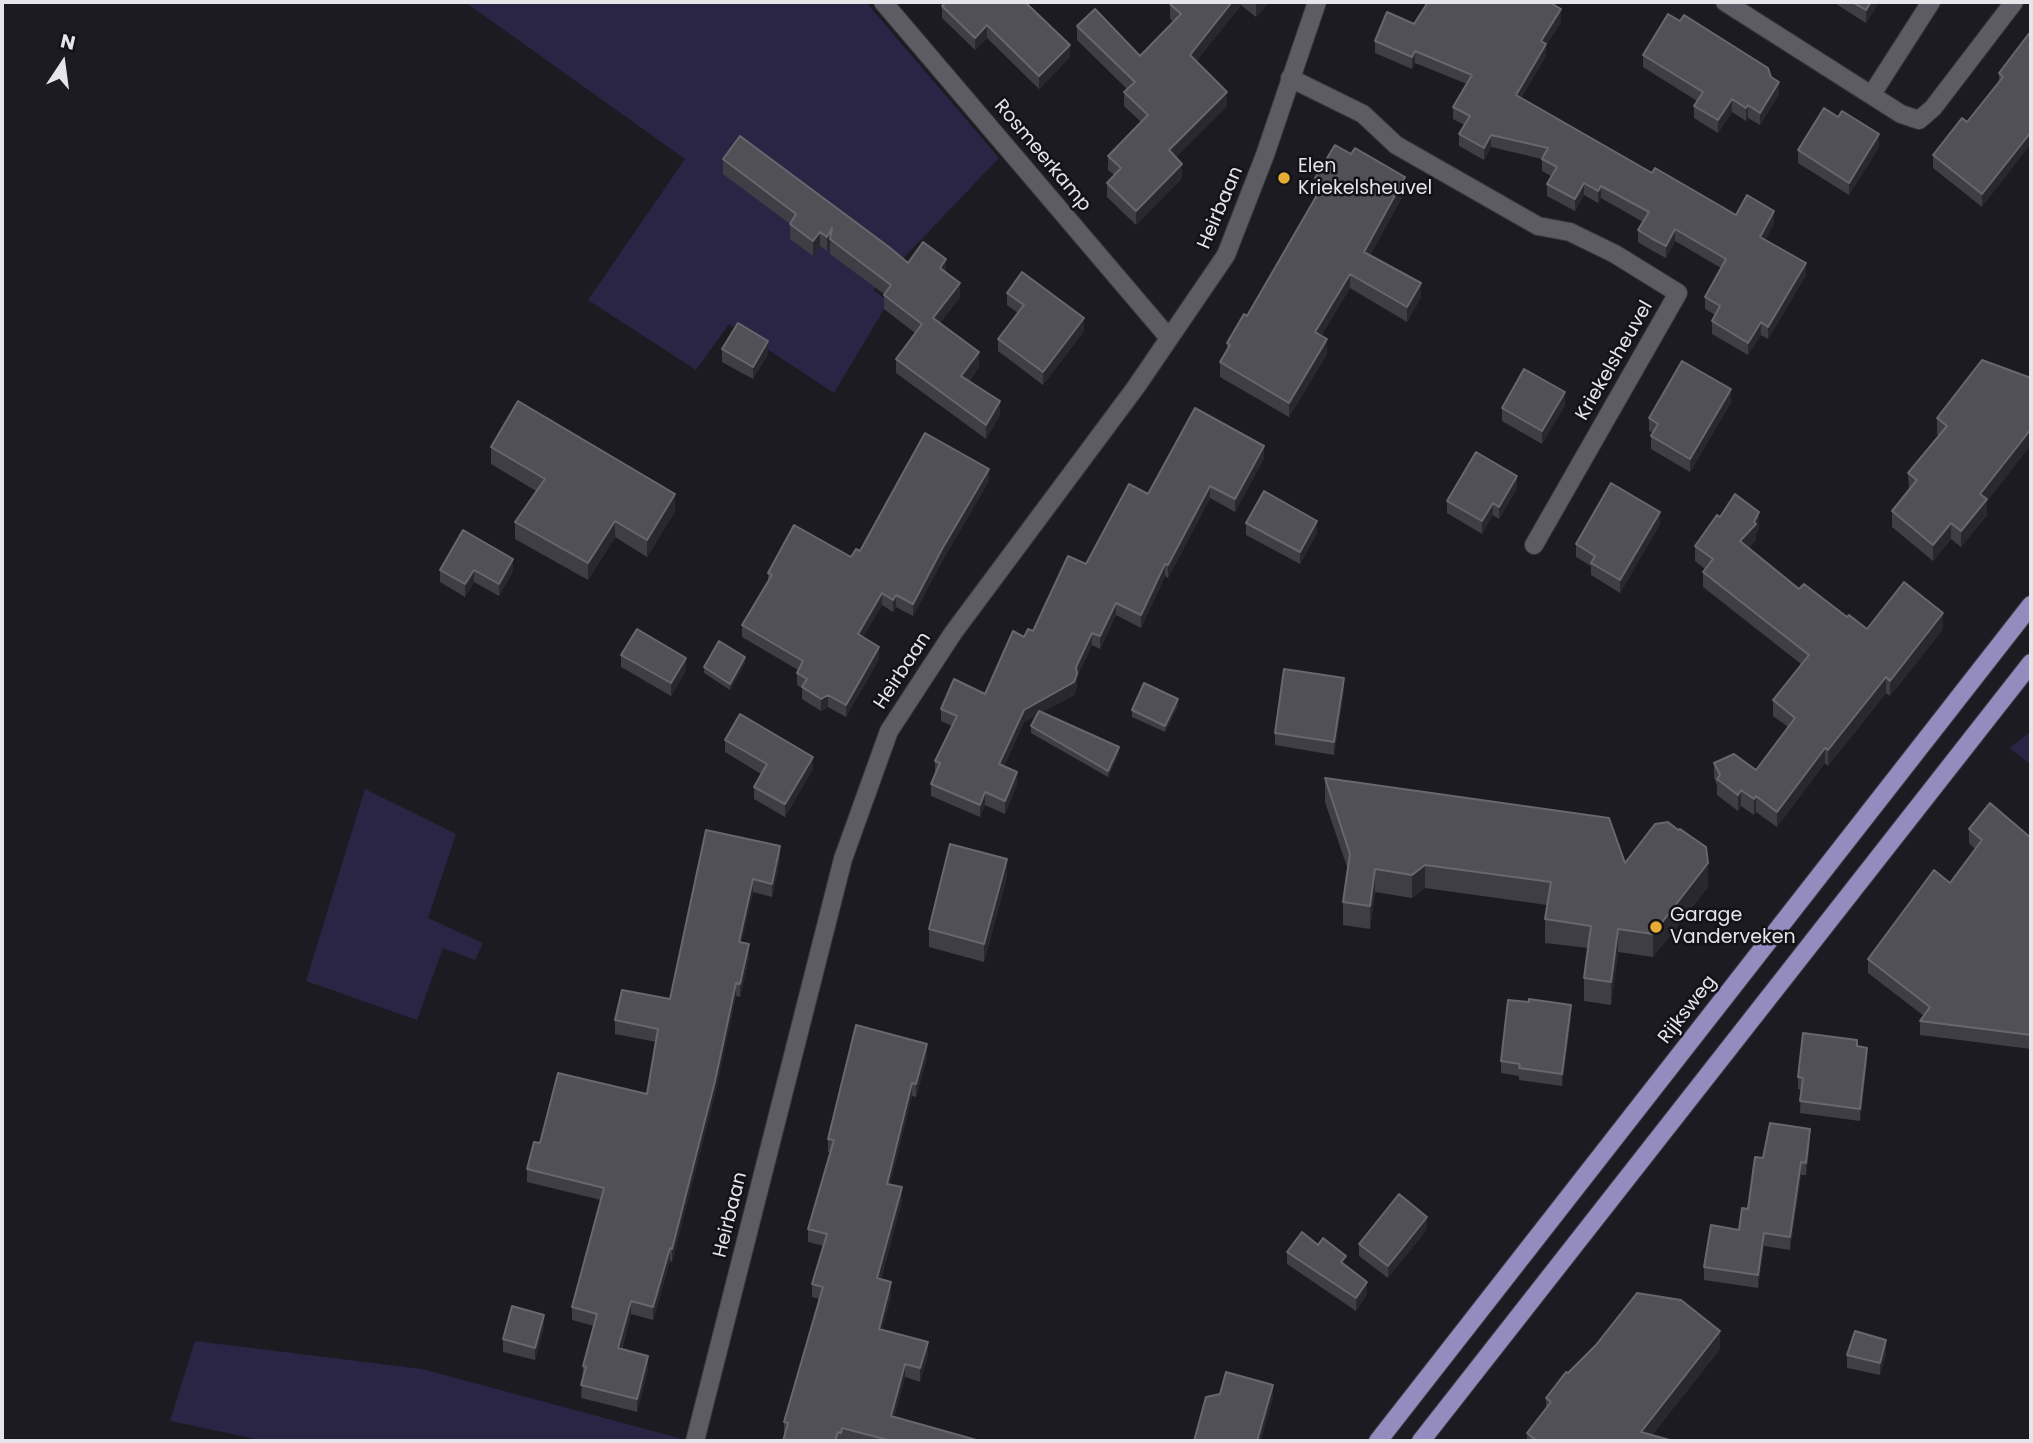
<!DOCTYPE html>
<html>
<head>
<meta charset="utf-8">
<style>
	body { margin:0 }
	#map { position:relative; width:2033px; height:1443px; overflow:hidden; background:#1c1b21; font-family:Poppins,sans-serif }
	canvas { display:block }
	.frame { position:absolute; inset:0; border:4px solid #e5e5ea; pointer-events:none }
	.north { position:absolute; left:28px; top:28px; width:70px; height:70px; -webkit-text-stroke:5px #131218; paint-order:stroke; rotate:13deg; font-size:19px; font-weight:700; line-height:28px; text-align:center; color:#e5e5ea }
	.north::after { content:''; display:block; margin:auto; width:24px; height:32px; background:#e5e5ea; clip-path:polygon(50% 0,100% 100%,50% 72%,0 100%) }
</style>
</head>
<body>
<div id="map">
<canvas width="2033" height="1443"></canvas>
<div class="frame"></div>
<div class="north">N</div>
</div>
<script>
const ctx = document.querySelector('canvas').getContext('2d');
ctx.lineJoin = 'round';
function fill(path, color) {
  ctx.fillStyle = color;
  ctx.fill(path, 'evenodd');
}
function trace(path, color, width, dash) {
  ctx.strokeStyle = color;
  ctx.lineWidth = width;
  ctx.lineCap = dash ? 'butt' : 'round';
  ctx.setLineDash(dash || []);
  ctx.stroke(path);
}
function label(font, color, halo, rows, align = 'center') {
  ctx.font = font + ' Poppins,sans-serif';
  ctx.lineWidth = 5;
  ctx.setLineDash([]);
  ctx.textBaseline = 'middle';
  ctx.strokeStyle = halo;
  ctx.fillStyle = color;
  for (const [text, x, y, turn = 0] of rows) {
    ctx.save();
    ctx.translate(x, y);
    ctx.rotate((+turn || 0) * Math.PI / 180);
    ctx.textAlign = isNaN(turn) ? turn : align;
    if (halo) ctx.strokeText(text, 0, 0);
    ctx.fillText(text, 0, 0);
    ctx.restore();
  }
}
fill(new Path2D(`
	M465,2H866L999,158L873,290L889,301L834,393L729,324L696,370L588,300L685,159Z
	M2031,731V765L2009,748Z
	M365,789L456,834L428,918L483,943L475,960L443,948L417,1020L306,981Z
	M195,1341L422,1369L679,1438L678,1441H265L170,1421Z`), '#2a2445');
const minor = new Path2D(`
	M883,2L1169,338
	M1725,2L1901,114L1919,120L1933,108L2014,2
	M1290,78L1363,114L1396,145L1538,226L1570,232L1615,254L1678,293L1534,545
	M1872,94L1931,2
	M695,1441L843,859L889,731L953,633L1136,387L1226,255L1265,155L1317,2`);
const primary = new Path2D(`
	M1378,1441L2031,605
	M1421,1441L2031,663`);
trace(minor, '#37373c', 20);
trace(primary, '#37373c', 20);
trace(minor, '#5d5c64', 18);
trace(primary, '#948cbf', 18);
fill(new Path2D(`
	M1172,2H1269L1256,17L1241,5L1196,61L1227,106L1176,157L1182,178L1136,225L1107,197V183L1114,175L1108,170V156L1141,122L1124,106V92L1127,89L1077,40V26L1140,56L1174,22L1170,19V4Z
	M1833,2H1879L1866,23Z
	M942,6L1070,57L1039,89L987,38L975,50L942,18Z
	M1561,22L1546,45V56L1521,98L1652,173L1736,215L1774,223L1765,240L1806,275L1768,339L1761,335L1748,355L1712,334V321L1715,315L1705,309V297L1721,268L1675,241L1666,258L1651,250L1638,242V230L1643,222L1601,198L1598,203L1584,195L1575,211L1547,196V184L1551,176L1542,171V159L1491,147L1484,160L1459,146V134L1464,125L1453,119V107L1467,84L1415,63L1412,69L1375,53V41L1414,24Z
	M2031,31L1982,207L1933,168V155L1967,122L1999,82V73Z
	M1643,55L1771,77L1779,94L1760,125L1748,118L1746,121L1732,112L1718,133L1694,118V106L1697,101L1643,67Z
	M1879,147L1849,195L1798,163V150Z
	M723,159L908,263L946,273L960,297L940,323L979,367L969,381L1000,415L986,439L896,373V359L915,333L884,309V294L830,254V246L827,251L820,246L813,256L790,239V224L723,174Z
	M1315,178L1405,192L1370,255L1421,297L1407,322L1350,288L1321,336L1327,354L1289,417L1220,377V362L1227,349V343L1247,316L1318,194L1315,192Z
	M1007,293L1084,331L1043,385L998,351V339L1018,313L1007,305Z
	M722,349L768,354L753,379L722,362Z
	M1982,360L1987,515L1961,547L1951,539L1933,561L1892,527V511L1909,490L1908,473L1939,436L1937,434V418Z
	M1731,402L1690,472L1651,449V436L1653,433L1649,431V418Z
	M1565,405L1542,444L1502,421V408Z
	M491,447L675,511L647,557L615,537L588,580L515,539V522L536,491L491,464Z
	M1264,458L1235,512L1210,498L1168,578L1165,576L1141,628L1116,615L1100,649L1092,645L1077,677V686L1074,695L1042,712L1119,753L1108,777L1031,733V726L1037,715L1024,722L1004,766L1017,784L1005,814L985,805L980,817L931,796V784L935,774V761L952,726L941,721V709L985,694L1024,637L1033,631L1086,564L1148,494Z
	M989,481L942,561L913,616L896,607L893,612L882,605L863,637L879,659L846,717L828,707L821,711L802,699V688L797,685V673L798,670L742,637V625L768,582V573L851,557L860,551Z
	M1517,488L1499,519L1493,515L1482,534L1447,513V501Z
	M1720,517L1759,528L1756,534V540L1748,548L1799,589L1867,629H1943L1890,696L1886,693L1828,766L1825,763L1777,827L1756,812L1754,815L1741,806L1738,811L1717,795V785L1714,778V763L1756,770L1788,727L1773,716V700L1801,664L1703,587V572L1705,569L1695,561V546Z
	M1246,523L1317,533L1300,564L1246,535Z
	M1660,524L1620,593L1591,575V566L1576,557V544Z
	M440,570L513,571L499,596L474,582L465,597L440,582Z
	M621,655L686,670L671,696L621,667Z
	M745,663L730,690L704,673V667Z
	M1344,690L1334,755L1275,745V733Z
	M1178,706L1165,732L1132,717V710Z
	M725,740L813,769L785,817L754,799V787L761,774L725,752Z
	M1325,778L1625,863L1708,887L1653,957L1618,952L1611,1005L1584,1001V978L1588,948L1545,943V919L1547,905L1425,888L1412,898L1375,892L1370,929L1343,925V902L1348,870L1325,802Z
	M1969,829L2031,838V1049L1920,1035V1021L1924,1016L1868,973V959L1950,883L1975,849L1969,843Z
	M706,830L780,859L772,897L753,892L741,942L749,957L740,997L736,996L715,1094L672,1262L670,1261L653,1320L631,1314L622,1349L648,1369L637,1412L581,1398L583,1366L594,1326L572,1320V1307L601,1200L527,1182V1169L540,1143L647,1094L656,1042L615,1034V1020L670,999Z
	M1007,877L984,962L929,947V929Z
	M1571,1018L1562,1086L1519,1080V1076L1501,1073V1061Z
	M1857,1046L1867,1061L1860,1121L1800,1113L1801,1090L1798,1089V1077Z
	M927,1057L916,1097L912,1096L890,1184L902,1200L881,1279L891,1295L882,1329L928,1355L920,1382L905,1377L894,1417L980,1441H783L785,1435H784V1422L820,1299L812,1297V1284L824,1246L808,1242V1229L830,1152H828V1139Z
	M1810,1141L1806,1175H1801L1790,1250L1764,1246L1758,1288L1704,1280V1267L1739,1230L1748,1209L1763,1158Z
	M1427,1229L1388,1278L1359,1256V1244Z
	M1287,1252L1346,1265L1367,1294L1356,1311L1287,1264Z
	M544,1327L535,1360L503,1352V1339Z
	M1720,1349L1652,1435L1673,1441H1527V1433L1546,1409V1398L1568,1373Z
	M1886,1353L1880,1375L1847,1368V1355Z`), '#3f3e44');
fill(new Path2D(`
	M1232,2H1241V5L1190,69V55Z
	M1257,2H1269L1256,17V3Z
	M1871,2H1879L1866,23V10Z
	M1561,9V22L1546,45V56L1516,107V95L1541,41Z
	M987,25V38L975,50V38Z
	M1070,45V57L1039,89V76Z
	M1415,51V63L1412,69V57Z
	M1779,82V94L1760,125V113Z
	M1227,92V106L1169,164V150Z
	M1732,99V112L1718,133V120Z
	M1748,105V118L1746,121V108Z
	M2031,132V144L1982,207V194Z
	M1879,134V147L1849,195V183Z
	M1491,135V147L1484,160V148Z
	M1182,164V178L1136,225V211Z
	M1405,177V192L1364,266V252Z
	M1584,183V195L1575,211V199Z
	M1601,186V198L1598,203V191Z
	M1774,211V223L1760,249V237Z
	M832,228L830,246L827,251V237Z
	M1675,229V241L1666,258V246Z
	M820,232V246L813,256V241Z
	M946,259V274L940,268Z
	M1806,263V275L1768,339V327Z
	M1350,274V288L1315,347V332Z
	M960,283V297L933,332V318Z
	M1421,283V297L1407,322V307Z
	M1084,318V331L1043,385V372Z
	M1761,322V335L1748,355V343Z
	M1327,339V354L1289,417V403Z
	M768,341V354L753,379V367Z
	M979,352V367L961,390V376Z
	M1731,389V402L1690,472V459Z
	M1565,392V405L1542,444V431Z
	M1000,401V415L986,439V425Z
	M2031,429V445L1987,502V515L1961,547V531L1980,494Z
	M1264,446V458L1235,512V499Z
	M989,469V481L942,561L913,616V604L942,549Z
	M1517,476V488L1499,519V507Z
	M1210,486V498L1168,578V565Z
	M675,494V511L647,557V540Z
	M1493,503V515L1482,534V521Z
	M1660,512V524L1620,593V580Z
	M1759,512V528L1756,534V540L1740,557V541Z
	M615,521V537L588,580V563Z
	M1317,521V533L1300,564V552Z
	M1951,523V539L1933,561V545Z
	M513,559V571L499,596V584Z
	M1165,564V576L1141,628V615Z
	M474,570V582L465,597V584Z
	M882,593V605L858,646V634Z
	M896,595V607L893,612V600Z
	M1116,603V615L1100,649V636Z
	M1943,613V629L1890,696V681Z
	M1092,633V645L1077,677V686L1074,695L1024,722L999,776V764L1024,710L1076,667Z
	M879,647V659L846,717V705Z
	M745,657V663L730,690V684Z
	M686,658V670L671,696V683Z
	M1886,677V693L1828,766V750Z
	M1344,678V690L1334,755V742Z
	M828,695V707L821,711V699Z
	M1178,699V706L1165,732V726Z
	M1119,747V753L1108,777V771Z
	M1825,748V763L1777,827V812Z
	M813,757V769L785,817V804Z
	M1017,772V784L1005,814V801Z
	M1741,790V806L1738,811V795Z
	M985,792V805L980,817V805Z
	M1756,796V812L1754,815V799Z
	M780,846V859L772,897V884Z
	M1007,859V877L984,962V944Z
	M1708,863V887L1653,957V934Z
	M1425,865V888L1412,898V875Z
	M1375,869V892L1370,929V906Z
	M753,879V892L739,955V942Z
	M1618,929V952L1611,1005V982Z
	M749,944V957L740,997V984Z
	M736,983V996L715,1094L672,1262V1249Z
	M1571,1005V1018L1562,1086V1074Z
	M927,1044V1057L916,1097V1084Z
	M1867,1048V1061L1860,1121V1109Z
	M912,1083V1096L887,1197V1184Z
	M1810,1129V1141L1806,1175V1163Z
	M1801,1162V1175L1790,1250V1237Z
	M902,1187V1200L877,1292V1278Z
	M1427,1217V1229L1388,1278V1266Z
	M1764,1233V1246L1758,1288V1275Z
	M670,1248V1261L653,1320V1307Z
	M891,1282V1295L879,1342V1329Z
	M1367,1282V1294L1356,1311V1298Z
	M631,1301V1314L618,1361V1348Z
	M544,1315V1327L535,1360V1348Z
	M1720,1331V1349L1647,1441L1641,1432Z
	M1886,1340V1353L1880,1375V1363Z
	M928,1342V1355L920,1382V1368Z
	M648,1356V1369L637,1412V1399Z
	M905,1364V1377L891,1429V1416Z
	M1273,1385V1398L1261,1441H1257Z`), '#29282f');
const building = new Path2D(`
	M946,2H1025L1070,45L1039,76L987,25L975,38L942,6Z
	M1172,2H1232L1190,55L1227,92L1169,150L1182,164L1136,211L1107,183L1121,168L1108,156L1148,115L1124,92L1135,82L1077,26L1095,9L1140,56L1181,14L1170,4Z
	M1428,2H1549L1561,9L1541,41L1546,44L1516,95L1652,173L1655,168L1736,215L1747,195L1774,211L1760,237L1806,263L1768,327L1761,322L1748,343L1712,321L1720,306L1705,297L1726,259L1675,229L1666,246L1651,238L1638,230L1649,212L1601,186L1598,191L1584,183L1575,199L1547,184L1557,167L1542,159L1548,148L1491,135L1484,148L1459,134L1470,116L1453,107L1472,75L1415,51L1412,57L1375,41L1387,12L1414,24Z
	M1852,2H1871L1866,10Z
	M1668,14L1680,21L1684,15L1768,68L1771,77L1779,82L1760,113L1748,105L1746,108L1732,99L1718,120L1694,106L1703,92L1643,55Z
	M2031,31V132L1982,194L1933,155L1962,118L1967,122L2003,77L1999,73Z
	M1824,108L1838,117L1842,111L1879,134L1849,183L1798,150Z
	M740,136L889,247L908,263L923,242L946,259L940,268L960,283L933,318L979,352L961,376L1000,401L986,425L896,359L922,324L884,295L891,285L830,239L832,228L827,237L820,232L813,241L790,224L796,214L723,159Z
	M1335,145L1351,154L1355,148L1405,177L1364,252L1421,283L1407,307L1350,274L1315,332L1327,339L1289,403L1220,362L1230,345L1227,343L1244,314L1247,316L1324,183L1315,178Z
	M1022,272L1084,318L1043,372L998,339L1024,305L1007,293Z
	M738,323L768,341L753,367L722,349Z
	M1982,360L2031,378V429L1980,494L1987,499L1961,531L1951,523L1933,545L1892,511L1917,480L1908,473L1947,426L1937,418Z
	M1682,361L1731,389L1690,459L1651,436L1658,424L1649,418Z
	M1524,369L1565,392L1542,431L1502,408Z
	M518,401L675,494L647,540L615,521L588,563L515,522L545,479L491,447Z
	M1195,408L1264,446L1235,499L1210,486L1168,565L1165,564L1141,615L1116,603L1100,636L1092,633L1076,667L1077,674L1074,682L1024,710L999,764L1017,772L1005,801L985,792L980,805L931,784L940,763L935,761L957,716L941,709L954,679L985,694L1013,631L1024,637L1028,629L1033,631L1068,556L1086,564L1129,484L1148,494Z
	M925,433L989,469L942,549L913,604L896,595L893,600L882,593L858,634L879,647L846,705L828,695L821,699L802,687L807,679L797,673L803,661L742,625L772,575L768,573L794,525L851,557L856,549L860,551Z
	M1476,452L1517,476L1499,507L1493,503L1482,521L1447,501Z
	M1611,483L1660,512L1620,580L1591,563L1595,556L1576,544Z
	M1264,491L1317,521L1300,552L1246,523Z
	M1735,494L1759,512L1754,522L1756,524L1740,541L1799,589L1804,584L1847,617L1849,615L1867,629L1904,582L1943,613L1890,681L1886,677L1828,750L1825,748L1777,812L1756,796L1754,799L1741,790L1738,795L1717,779L1720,775L1714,763L1734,754L1756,770L1795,718L1773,700L1809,655L1703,572L1713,559L1695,546L1717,515L1720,517Z
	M463,530L513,559L499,584L474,570L465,584L440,570Z
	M637,629L686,658L671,683L621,655Z
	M719,641L745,657L730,684L704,667Z
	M1284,669L1344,678L1334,742L1275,733Z
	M1144,683L1178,699L1165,726L1132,710Z
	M1039,711L1119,747L1108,771L1031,726Z
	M740,714L813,757L785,804L754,787L767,764L725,740Z
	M1325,778L1609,818L1625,863L1655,824L1668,822L1678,830L1680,829L1706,847L1708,863L1653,934L1618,929L1611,982L1584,978L1591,926L1545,919L1551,882L1425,865L1412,875L1375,869L1370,906L1343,902L1350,854Z
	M1990,803L2031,838V1035L1920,1021L1930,1007L1868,959L1934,870L1950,883L1982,840L1969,829Z
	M706,830L780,846L772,884L753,879L739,942L749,944L740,984L736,983L715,1081L672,1249L670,1248L653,1307L631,1301L618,1348L648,1356L637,1399L581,1385L586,1367L583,1366L597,1314L572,1307L604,1188L527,1169L534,1142L540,1143L558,1073L647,1094L658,1029L615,1020L622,990L670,999Z
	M950,844L1007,859L984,944L929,929Z
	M1529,999L1571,1005L1562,1074L1519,1068L1520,1064L1501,1061L1508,1000L1529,1002Z
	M856,1025L927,1044L916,1084L912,1083L887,1184L902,1187L877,1278L891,1282L879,1329L928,1342L920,1368L905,1364L891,1416L980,1441H892L842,1428L841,1433L838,1432L835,1441H783L788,1423L784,1422L823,1287L812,1284L827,1234L808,1229L834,1140L828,1139Z
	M1803,1033L1857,1040V1046L1867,1048L1860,1109L1800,1101L1803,1078L1798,1077Z
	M1770,1123L1810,1129L1806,1163L1801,1162L1790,1237L1764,1233L1758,1275L1704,1267L1711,1225L1739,1230L1742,1208L1748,1209L1755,1157L1763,1158Z
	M1399,1194L1427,1217L1388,1266L1359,1244Z
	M1302,1232L1318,1245L1323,1238L1346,1256L1341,1262L1367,1282L1356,1298L1287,1252Z
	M1637,1293L1681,1300L1720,1331L1641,1432L1673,1441H1537L1527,1433L1551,1402L1546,1398L1566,1372L1568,1373L1596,1345Z
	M512,1306L544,1315L535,1348L503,1339Z
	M1855,1331L1886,1340L1880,1363L1847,1355Z
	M1226,1372L1273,1385L1257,1441H1194L1206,1397L1220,1394Z`);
fill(building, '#505056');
trace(building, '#68676d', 2);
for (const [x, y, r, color] of [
	[1284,178,7,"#e6ac36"],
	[1656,927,7,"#e6ac36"]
]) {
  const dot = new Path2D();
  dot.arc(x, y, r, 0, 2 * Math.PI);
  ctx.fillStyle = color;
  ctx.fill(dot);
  trace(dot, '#131218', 2.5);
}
label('19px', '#e5e5ea', '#131218', [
	["Rosmeerkamp",1042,156,50],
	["Heirbaan",1221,208,-67],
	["Kriekelsheuvel",1615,361,-60],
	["Heirbaan",903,671,-57],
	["Rijksweg",1688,1010,-52],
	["Heirbaan",731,1215,-76]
]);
label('19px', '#e5e5ea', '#131218', [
	["Elen",1298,167],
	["Kriekelsheuvel",1298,189],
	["Garage",1670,916],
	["Vanderveken",1670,938]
], 'left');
</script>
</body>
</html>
